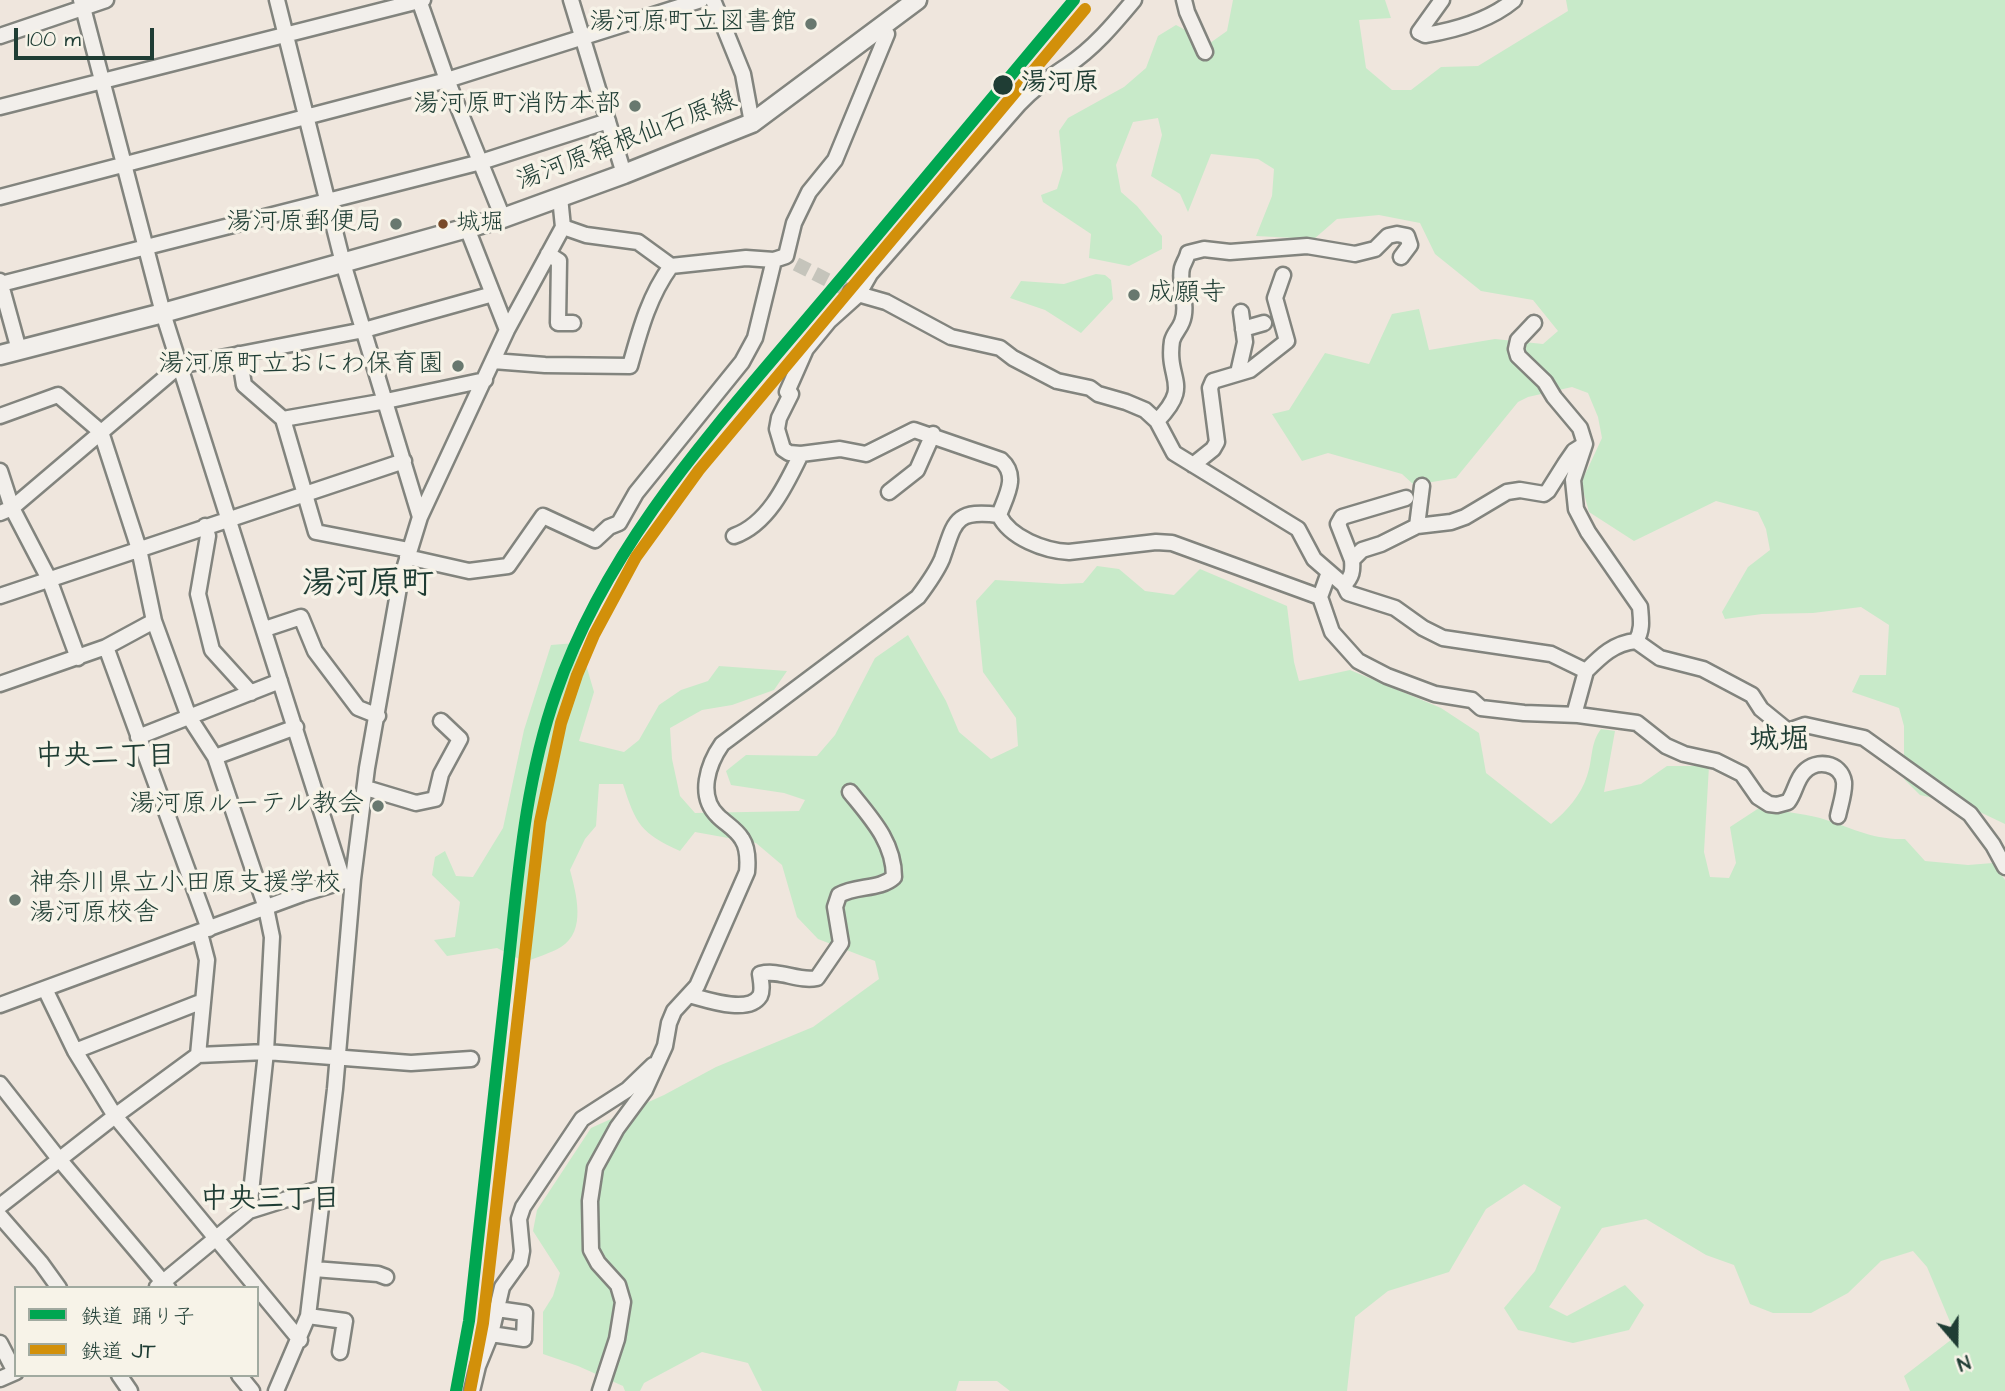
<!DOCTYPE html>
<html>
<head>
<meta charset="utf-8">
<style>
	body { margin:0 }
	#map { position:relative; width:2005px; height:1391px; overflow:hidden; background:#efe6dd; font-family:"Architects Daughter","Klee One",sans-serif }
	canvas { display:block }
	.legend { position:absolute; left:14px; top:1286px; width:245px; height:91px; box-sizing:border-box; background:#f7f3e8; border:2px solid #a1aaa0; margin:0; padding:9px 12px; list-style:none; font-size:21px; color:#1f3d34 }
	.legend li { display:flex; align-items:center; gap:14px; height:35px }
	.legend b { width:35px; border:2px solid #a1aaa0 }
	.north { position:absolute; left:1921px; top:1307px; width:70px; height:70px; -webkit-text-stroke:5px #f7f3e8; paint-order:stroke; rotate:160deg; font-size:19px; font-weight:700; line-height:28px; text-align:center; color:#1f3d34 }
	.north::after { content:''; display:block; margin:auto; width:24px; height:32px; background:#1f3d34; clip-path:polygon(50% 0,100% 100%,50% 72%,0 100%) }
	.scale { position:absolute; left:14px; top:28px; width:140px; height:32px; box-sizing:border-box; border:4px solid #1f3d34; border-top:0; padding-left:9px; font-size:21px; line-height:24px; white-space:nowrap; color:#1f3d34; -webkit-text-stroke:5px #f7f3e8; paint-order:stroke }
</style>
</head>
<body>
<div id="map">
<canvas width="2005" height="1391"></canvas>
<ul class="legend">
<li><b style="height:9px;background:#00a651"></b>鉄道 踊り子</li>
<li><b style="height:9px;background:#d2900a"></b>鉄道 JT</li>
</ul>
<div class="north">N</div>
<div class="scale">100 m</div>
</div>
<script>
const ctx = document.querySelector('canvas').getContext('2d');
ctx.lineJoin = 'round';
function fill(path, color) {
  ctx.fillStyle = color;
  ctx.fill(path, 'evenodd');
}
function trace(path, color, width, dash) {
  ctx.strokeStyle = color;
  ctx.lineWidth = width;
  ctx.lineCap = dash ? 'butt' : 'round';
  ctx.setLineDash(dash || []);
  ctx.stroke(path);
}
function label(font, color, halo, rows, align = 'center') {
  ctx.font = font + ' "Architects Daughter","Klee One",sans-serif';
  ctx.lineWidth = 7;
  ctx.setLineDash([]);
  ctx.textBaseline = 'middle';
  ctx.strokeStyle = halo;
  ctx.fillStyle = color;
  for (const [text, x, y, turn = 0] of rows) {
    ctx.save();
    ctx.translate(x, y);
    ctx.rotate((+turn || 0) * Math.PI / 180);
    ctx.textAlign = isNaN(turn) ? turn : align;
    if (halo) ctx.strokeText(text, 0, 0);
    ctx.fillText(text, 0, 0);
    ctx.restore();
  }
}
fill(new Path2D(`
	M1233,0H1385L1391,18L1359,20L1366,68L1392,90H1411L1441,67L1478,66L1568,11L1566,0H2005V824L1965,805L1920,795L1904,779V726L1899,708L1852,692L1860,675H1886L1889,625L1861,607L1813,613L1762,614L1725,619L1722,612L1748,567L1770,550L1766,529L1758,512L1716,501L1634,541L1589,512L1581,483L1602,438L1598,417L1588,393L1572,387L1528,397L1518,402L1456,478L1414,485L1402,474L1328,453L1302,461L1272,414L1289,410L1325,353L1369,364L1392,314L1419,309L1429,350L1495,339L1543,344L1558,331L1533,300L1481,291L1435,254L1420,223L1379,215L1337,219L1314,239L1256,236L1272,196L1274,169L1258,159L1211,154L1188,212L1180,194L1151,176L1162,135L1158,118L1133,122L1116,165L1121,192L1137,206L1162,236V249L1129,266L1089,258L1091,234L1043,202L1041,195L1057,189L1063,169L1059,131L1068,118L1124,87L1146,68L1158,36L1176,25L1210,43L1227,31Z
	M1096,274L1105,275L1111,280L1113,299L1081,333L1045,310L1010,298L1021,281L1064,284Z
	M1097,566L1119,569L1145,591L1174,595L1200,569L1287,606L1294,662L1299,681L1350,670L1441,708L1479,733L1486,773L1551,824C1567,811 1581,795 1587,776C1593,760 1590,743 1601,729L1615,731L1604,792L1641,784L1667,766H1709L1704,852L1710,877L1729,878L1736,863L1730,827L1759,808C1779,811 1800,813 1820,818C1851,827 1871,840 1905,839L1925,861L1968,865L1993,863L2005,880V1391H1910L1904,1376L1956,1336L1927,1267L1913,1251L1881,1261L1848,1293L1811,1313H1773L1750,1304L1734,1265L1706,1255L1646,1219L1602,1228L1549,1307L1567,1316L1625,1285L1644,1305L1629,1330L1573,1343L1518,1330L1504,1308L1535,1271L1561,1207L1524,1184L1486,1209L1449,1272L1388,1291L1355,1317L1347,1391H1010L997,1381H959L956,1391H762L748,1363L702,1352L644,1383L640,1391H625L623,1386L578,1366L543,1354V1312L553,1296L560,1273L533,1231L537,1210L591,1128L664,1095L716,1067L813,1027L879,979L875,961L818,939L797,917L782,865L756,843L695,832L680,851C641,833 636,825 623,784H599L596,826L585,839L570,870C576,893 587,931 561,947C551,953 537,957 525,962L497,948L447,956L434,940L455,937L460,902L432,875L435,857L445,851L456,876L473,877L503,828L524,730L551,645L576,643L585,661L594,692L579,741L624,752L639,740L659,705L681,690L708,681L719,666L787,671L774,690L732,705L702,710L670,728L672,759L680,796L695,813L799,811L805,800L784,793L731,785L726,771L746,755L817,756L835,735L875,658L908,635L946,701L959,732L991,759L1018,746L1016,718L983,672L976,601L995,580L1062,584L1083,583Z`), '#c8eac9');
trace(new Path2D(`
	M796,264L851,292`), '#c5c4bb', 14, [14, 7]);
const minor = new Path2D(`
	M81,0L163,313L343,880
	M419,0L447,80L503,218
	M571,0L624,174
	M713,0L743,74L752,123
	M1184,0L1187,12L1205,52
	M1442,0L1419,32L1425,35C1456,30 1490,20 1514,0
	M0,36L106,0
	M0,107L423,0
	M0,197L447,80L701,0
	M563,227L586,235L638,242L671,266
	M467,228L507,330
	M548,254L559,261L558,323H573
	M786,256L794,223L809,192L835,160L887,34
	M0,281L19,350
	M1,284L481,162L608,121
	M851,292L886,302L951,337L1000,348L1013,358L1057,381L1090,388L1098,394L1126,402L1145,410L1157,421L1174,453L1298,529L1314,559L1344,585L1348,593L1395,608L1423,628L1443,638L1551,654L1586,671C1601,656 1614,643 1636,641L1660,658L1703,669L1752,695L1761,709L1788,731L1805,725L1864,738L1970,814L1993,845L2005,867
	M1534,323L1518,340L1516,349L1518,356L1545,382L1554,397L1580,428L1585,444L1573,480L1576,509L1588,532L1640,607C1641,619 1643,630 1636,641
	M1243,329L1264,323
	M239,354L244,385L283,419L316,532L409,550
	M493,361L545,365L630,366C640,330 649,296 671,266L746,258L774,260L786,256
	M1238,373L1245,342L1241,312
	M0,416L58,395L101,432L139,549L154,621L189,717L215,757L266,908L272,937L266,1052L249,1211
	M283,419L386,401L485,380
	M1157,421C1193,384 1166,381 1172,341C1174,333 1179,330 1182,322C1189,305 1178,285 1182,268C1183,264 1187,258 1188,253L1204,249L1230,252L1307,246L1355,254L1375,249L1388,236L1397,234L1407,236L1410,245L1401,257
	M1193,465L1213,449L1217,442L1210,388L1213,381L1250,370L1287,341L1275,298L1283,275
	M0,471L12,508L49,579L78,658
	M889,492L917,470L933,434
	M0,513L12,508L179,366L364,330L493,294
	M999,515C1006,496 1019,476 1001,460L914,430L866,454L840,449L801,454L789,453L783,449L777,429L779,418L791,394L787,392L806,349L829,321L858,295L870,274L1019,104C1035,87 1048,79 1067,66C1093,49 1114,24 1134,0
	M999,515C1010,538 1045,551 1069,552L1156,542L1172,543L1320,597
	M420,517L507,330L563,227L560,197
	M205,526L208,536L198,594L212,650L251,693
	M1417,526L1422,486
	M734,536C768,524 786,485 801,454
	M407,557L469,571L508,566L543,516L595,540L609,527L619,523L636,493L742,362L755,338L774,260
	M1352,560L1338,524L1342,517L1406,498
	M1329,572L1320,597L1332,632L1358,661L1387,676L1435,694L1472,700L1481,708L1524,713L1578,715L1637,723L1666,746L1684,754L1716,761L1742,774L1758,797L1769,804L1777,805L1788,802C1795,793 1796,780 1804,772C1816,759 1841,762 1844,782C1845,792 1840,806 1838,816
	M1344,585C1352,577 1353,571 1352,560L1362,550L1381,544L1417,526L1451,522L1465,517L1507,492L1520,490L1544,494L1548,491L1565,464L1574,451L1582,446
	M0,596L404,461
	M265,629L301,617L315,651L358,708L378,716
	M106,647L154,621
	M0,684L106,647L209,929
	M1574,715L1586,671
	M138,737L280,681
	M215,757L296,727
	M366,788L416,803L435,799L441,774L460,739L441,721
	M45,989L75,1051L115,1116L257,1288
	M689,995C705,999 748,1015 760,996C763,990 761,981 760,974C780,969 798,982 817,978L841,943L835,907L839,895C856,885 880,890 894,877C894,842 871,818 850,792
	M0,1005L302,894L351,879
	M75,1051L203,1001
	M198,1055L207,960L200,933
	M0,1084L59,1159L168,1288
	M0,1206L115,1116L198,1055L266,1052L411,1063L471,1059
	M0,1216L41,1263L59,1288
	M314,1269L378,1274L386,1277
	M157,1287L249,1211L322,1188
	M257,1288L300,1340
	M308,1316L345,1321L340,1352
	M491,1334L524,1339L525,1313L497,1309
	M0,1343L15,1372
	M119,1375L130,1391
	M239,1375L252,1391
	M0,1379L16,1372
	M276,1391L308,1316L335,1089L353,879L367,768L400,582L420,517L343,263L277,0
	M472,1391L478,1366L491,1334L502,1287L520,1262L522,1251L519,1219L523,1207L582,1119L627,1090L653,1065
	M600,1391L617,1339L623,1302L618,1285L598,1263L591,1250L590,1201L595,1168L617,1128L645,1090L665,1046L669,1023L674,1011L697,986L747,872C748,861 748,848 742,839C736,829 726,824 718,816C697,796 708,764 722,744L918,597C927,585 936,573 942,559C955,523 953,509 999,515`);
const major = new Path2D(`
	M0,355L163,313L503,218L624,174L752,123L917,0`);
trace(minor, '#82847e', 19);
trace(major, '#82847e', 23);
trace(minor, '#f2efeb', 14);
trace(major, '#f2efeb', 18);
trace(new Path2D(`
	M456,1391L469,1321C482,1203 495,1086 508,968C518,876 525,781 556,693C607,545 713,430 812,313C900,209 987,104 1074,0`), '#00a651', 12);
trace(new Path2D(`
	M470,1391L483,1323L540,822L561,723L577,675L594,635L636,557L699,470L1085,9`), '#d2900a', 12);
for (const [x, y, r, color] of [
	[811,24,7,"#68786f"],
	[1003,85,11,"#1f3d34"],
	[635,106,7,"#68786f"],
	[396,224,7,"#68786f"],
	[443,224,6,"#7a4b2a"],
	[1134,295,7,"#68786f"],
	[458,366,7,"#68786f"],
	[378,806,7,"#68786f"],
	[15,900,7,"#68786f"]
]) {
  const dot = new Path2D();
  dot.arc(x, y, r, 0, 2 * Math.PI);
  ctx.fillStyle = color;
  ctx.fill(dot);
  trace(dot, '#f7f3e8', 2.5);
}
label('24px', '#1f3d34', '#f7f3e8', [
	["城堀",456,224]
], 'left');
label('26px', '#1f3d34', '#f7f3e8', [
	["湯河原町立図書館",797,24],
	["湯河原町消防本部",621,106],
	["湯河原郵便局",382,224],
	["成願寺",1148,295,"left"],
	["湯河原町立おにわ保育園",444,366],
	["湯河原ルーテル教会",364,806],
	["神奈川県立小田原支援学校",29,885,"left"],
	["湯河原校舎",29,915,"left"]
], 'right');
label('bold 26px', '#1f3d34', '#f7f3e8', [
	["湯河原",1021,85]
], 'left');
label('26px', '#1f3d34', '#f7f3e8', [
	["湯河原箱根仙石原線",627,142,-21]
]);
label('bold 28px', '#1f3d34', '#f7f3e8', [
	["中央二丁目",105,758],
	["中央三丁目",270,1201]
]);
label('bold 30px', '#1f3d34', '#f7f3e8', [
	["城堀",1779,742]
]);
label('bold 33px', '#1f3d34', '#f7f3e8', [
	["湯河原町",368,586]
]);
</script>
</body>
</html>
